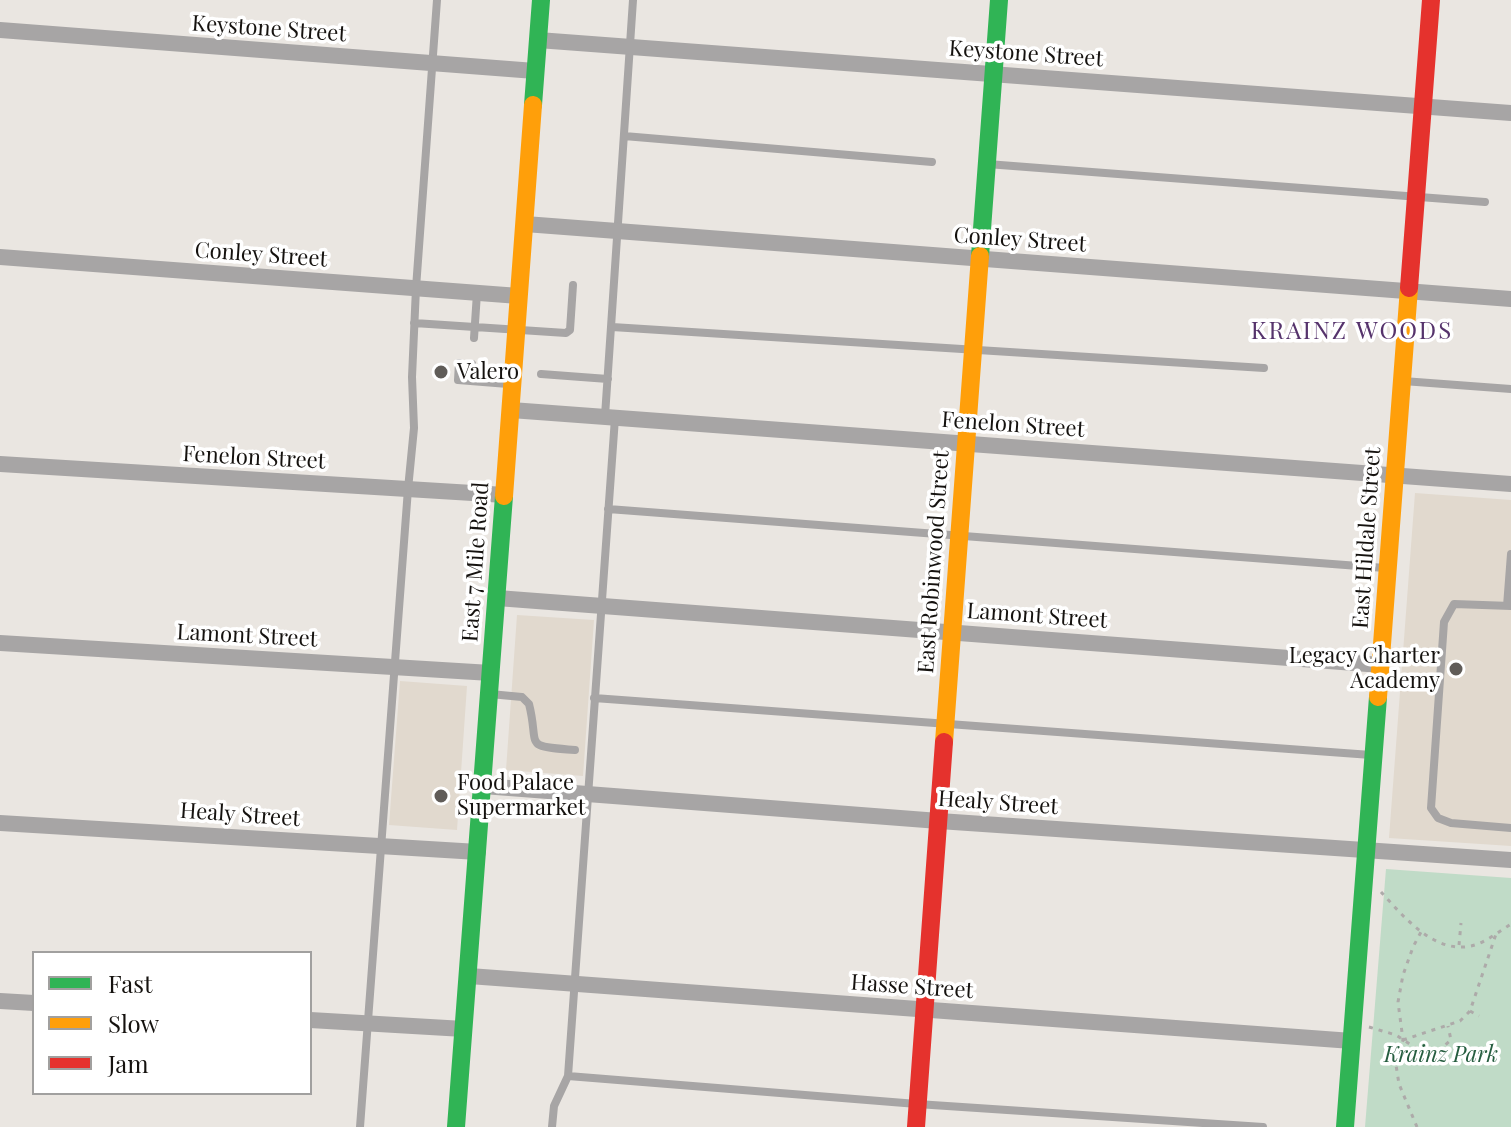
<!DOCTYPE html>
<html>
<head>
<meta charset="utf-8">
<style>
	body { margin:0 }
	#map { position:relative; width:1511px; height:1127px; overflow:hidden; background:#eae6e1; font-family:"Playfair Display",serif }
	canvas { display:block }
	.legend { position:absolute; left:32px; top:951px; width:280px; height:144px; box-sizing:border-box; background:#fff; border:2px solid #a1a09f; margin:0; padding:10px 14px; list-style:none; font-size:24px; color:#15120f }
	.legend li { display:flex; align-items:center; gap:16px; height:40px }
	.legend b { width:40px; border:2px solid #a1a09f }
</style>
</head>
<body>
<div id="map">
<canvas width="1511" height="1127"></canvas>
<ul class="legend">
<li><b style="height:10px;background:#30b455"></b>Fast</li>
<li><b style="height:10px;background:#ff9f0a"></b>Slow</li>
<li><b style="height:10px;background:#e5322d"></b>Jam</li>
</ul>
</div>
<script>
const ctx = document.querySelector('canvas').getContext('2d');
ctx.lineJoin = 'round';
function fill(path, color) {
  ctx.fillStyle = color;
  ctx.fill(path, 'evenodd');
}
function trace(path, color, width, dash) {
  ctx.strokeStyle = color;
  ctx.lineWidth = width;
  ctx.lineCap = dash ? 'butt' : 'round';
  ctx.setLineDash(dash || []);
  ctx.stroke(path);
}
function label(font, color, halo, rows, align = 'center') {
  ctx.font = font + ' "Playfair Display",serif';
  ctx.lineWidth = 7;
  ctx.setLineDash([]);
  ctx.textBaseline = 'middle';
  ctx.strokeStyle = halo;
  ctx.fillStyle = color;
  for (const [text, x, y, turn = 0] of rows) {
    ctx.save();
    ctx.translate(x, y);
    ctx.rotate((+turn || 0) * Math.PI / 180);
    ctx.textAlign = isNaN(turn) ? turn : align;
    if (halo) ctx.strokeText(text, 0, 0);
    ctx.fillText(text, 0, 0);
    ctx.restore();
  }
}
fill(new Path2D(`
	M1415,493L1511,500V846L1389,838Z
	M517,615L594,620L583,776L506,770Z
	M400,681L467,686L457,830L389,825Z`), '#e1d9ce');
fill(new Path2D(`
	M1386,869L1511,878V1127H1365Z`), '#c0dbc7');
trace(new Path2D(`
	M1381,892C1403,916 1434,954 1471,946C1485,943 1500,931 1511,924
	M1459,945L1461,923
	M1470,1011L1479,1016
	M1369,1027L1396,1035L1419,1050
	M1403,1040L1460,1021L1470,1011L1496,934
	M1438,1051L1451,1040L1448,1026
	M1417,1127L1399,1084L1396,1065L1403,1040L1398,1002L1403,975L1413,947L1421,932`), '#adaaa9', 3, [4, 6]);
trace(new Path2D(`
	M624,136L932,162
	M987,164L1485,202
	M414,323L566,333L570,330L573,285
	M612,327L1264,368
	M474,338L477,293
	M459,363L458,380L508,384
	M541,374L608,379
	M471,381L472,364
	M1403,381L1511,389
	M482,382L483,364
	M605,416L633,0
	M608,509L1385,568
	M1507,606L1511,554
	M1511,606L1454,604L1444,622L1431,808L1438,818L1451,823L1511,828
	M490,694L522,697L529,704C540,747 521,746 575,750
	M594,698L1371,755
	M568,1076L917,1104L1263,1127
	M360,1127L408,489L414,428L412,377L416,288L437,0
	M552,1127L554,1106L568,1076L615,418`), '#a7a5a5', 8);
trace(new Path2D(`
	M0,30L535,71
	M538,40L1511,113
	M525,224L1511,299
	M0,257L519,296
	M511,410L1511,484
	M0,464L505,495
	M497,598L1381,665
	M0,643L491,673
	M483,786L939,821L1511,860
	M0,823L478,852
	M469,976L1352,1041
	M0,1001L34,1003
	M310,1020L464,1029`), '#a7a5a5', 16);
trace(new Path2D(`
	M533,105L541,0
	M980,256L999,0
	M456,1127L504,496
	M1345,1127L1378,697`), '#30b455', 18);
trace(new Path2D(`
	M504,496L533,105
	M1378,697L1409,288
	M944,742L980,256`), '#ff9f0a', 18);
trace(new Path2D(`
	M1409,288L1431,0
	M916,1127L944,742`), '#e5322d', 18);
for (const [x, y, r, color] of [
	[441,372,8,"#605c58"],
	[1456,669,8,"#605c58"],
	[441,796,8,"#605c58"]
]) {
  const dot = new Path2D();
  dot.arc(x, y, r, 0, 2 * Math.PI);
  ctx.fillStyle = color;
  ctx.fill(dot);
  trace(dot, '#fff', 3);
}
label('22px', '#15120f', '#fff', [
	["Keystone Street",269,29,4],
	["Keystone Street",1026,54,4],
	["Conley Street",1020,240,4],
	["Conley Street",261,255,4],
	["Fenelon Street",1013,425,4],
	["Fenelon Street",254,458,3],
	["East Hildale Street",1367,538,-86],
	["East 7 Mile Road",476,562,-86],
	["East Robinwood Street",934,562,-86],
	["Lamont Street",1037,616,4],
	["Lamont Street",247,636,3],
	["Healy Street",998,803,4],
	["Healy Street",240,815,4],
	["Hasse Street",912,987,4]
]);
label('22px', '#15120f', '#fff', [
	["Valero",457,372],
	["Legacy Charter",1440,656,"right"],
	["Academy",1440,681,"right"],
	["Food Palace",457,783],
	["Supermarket",457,808]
], 'left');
label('italic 22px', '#255d3f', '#fff', [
	["Krainz Park",1441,1055]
]);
ctx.letterSpacing = '2px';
label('24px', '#56336c', '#fff', [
	["KRAINZ WOODS",1352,332]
]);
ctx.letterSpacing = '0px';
</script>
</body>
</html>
